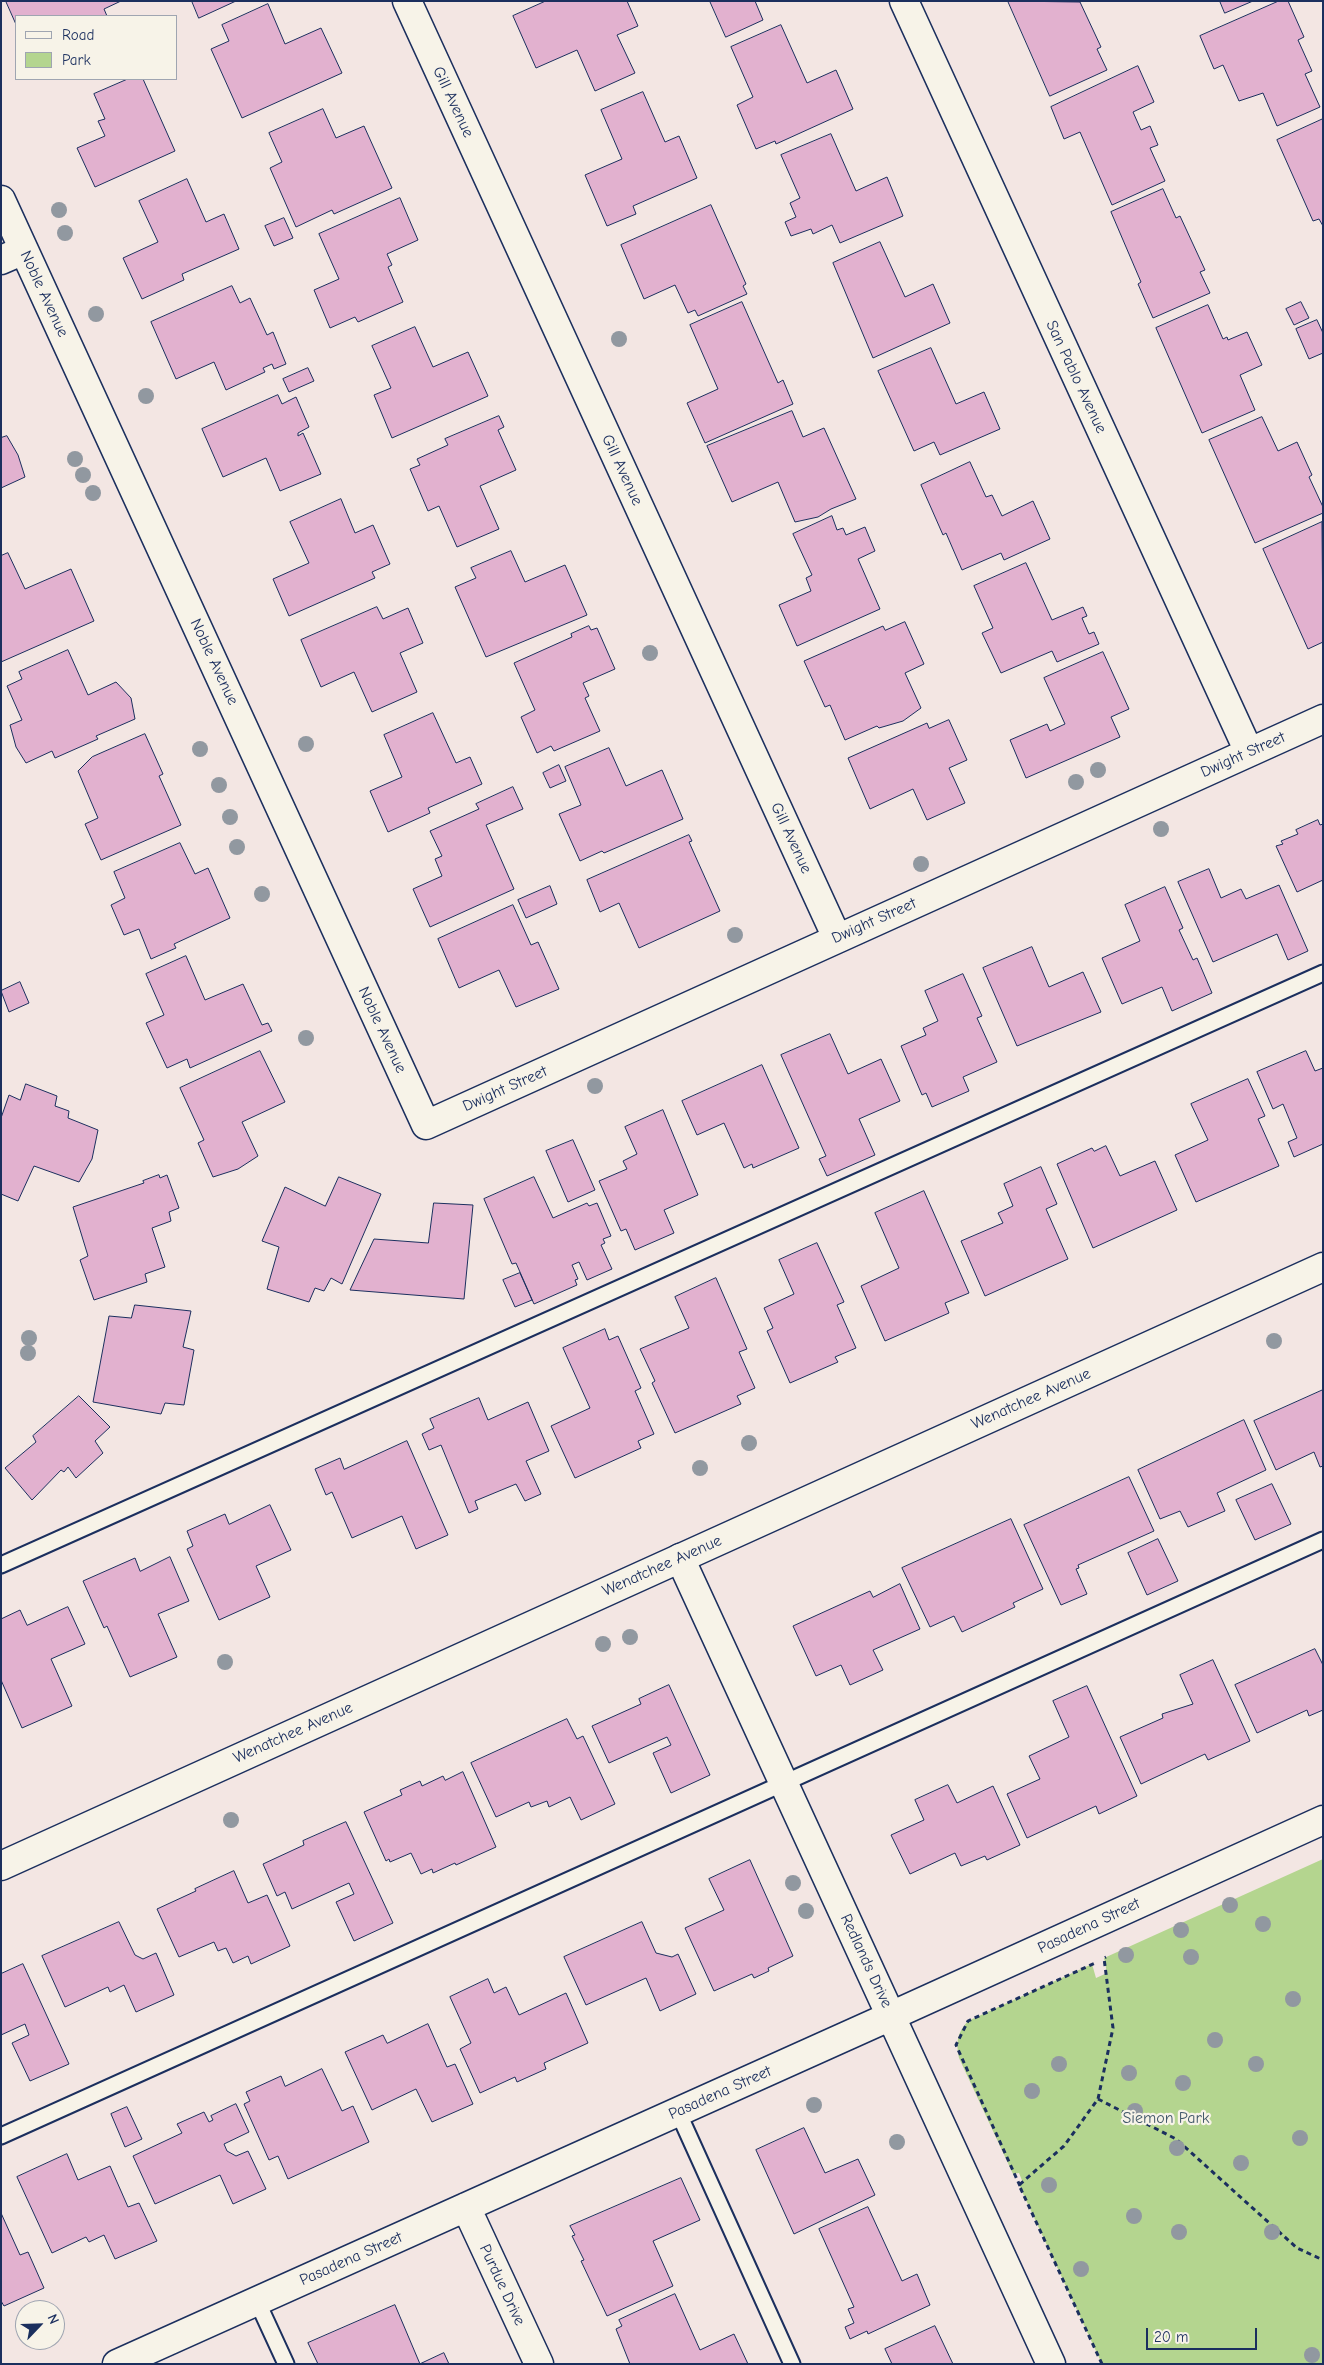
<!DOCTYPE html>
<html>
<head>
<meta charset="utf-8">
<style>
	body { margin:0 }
	#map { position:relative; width:1324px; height:2365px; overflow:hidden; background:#f3e6e3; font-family:"Comic Neue",sans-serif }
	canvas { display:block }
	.frame { position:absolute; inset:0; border:2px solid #1b2f5e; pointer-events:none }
	.legend { position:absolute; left:15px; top:15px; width:162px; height:65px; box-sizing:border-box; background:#f7f3e8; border:1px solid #9fa5b1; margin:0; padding:6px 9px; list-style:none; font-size:15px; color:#1b2f5e }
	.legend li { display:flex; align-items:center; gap:10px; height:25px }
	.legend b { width:25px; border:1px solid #9fa5b1 }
	.north { position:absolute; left:15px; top:2300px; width:50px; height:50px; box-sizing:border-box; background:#f7f3e8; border:1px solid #9fa5b1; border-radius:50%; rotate:66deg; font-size:14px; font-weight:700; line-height:20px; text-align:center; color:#1b2f5e }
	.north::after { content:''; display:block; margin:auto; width:18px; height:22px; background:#1b2f5e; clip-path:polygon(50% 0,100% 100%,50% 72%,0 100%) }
	.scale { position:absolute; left:1146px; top:2328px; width:111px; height:22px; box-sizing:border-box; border:2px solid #1b2f5e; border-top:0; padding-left:6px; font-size:15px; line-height:18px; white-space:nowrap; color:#1b2f5e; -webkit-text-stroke:4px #f7f3e8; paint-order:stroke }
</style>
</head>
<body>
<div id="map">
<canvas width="1324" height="2365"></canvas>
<div class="frame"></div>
<ul class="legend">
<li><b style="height:6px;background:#f7f3e8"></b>Road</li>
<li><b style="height:14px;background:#b4d58f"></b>Park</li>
</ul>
<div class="north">N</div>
<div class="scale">20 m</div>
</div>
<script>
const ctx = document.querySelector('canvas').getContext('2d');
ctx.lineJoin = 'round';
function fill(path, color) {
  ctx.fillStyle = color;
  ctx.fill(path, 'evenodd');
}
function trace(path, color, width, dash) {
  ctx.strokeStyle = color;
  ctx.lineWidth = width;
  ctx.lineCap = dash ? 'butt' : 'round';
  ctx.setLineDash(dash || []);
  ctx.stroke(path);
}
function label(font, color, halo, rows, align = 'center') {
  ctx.font = font + ' "Comic Neue",sans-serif';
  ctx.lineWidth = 4.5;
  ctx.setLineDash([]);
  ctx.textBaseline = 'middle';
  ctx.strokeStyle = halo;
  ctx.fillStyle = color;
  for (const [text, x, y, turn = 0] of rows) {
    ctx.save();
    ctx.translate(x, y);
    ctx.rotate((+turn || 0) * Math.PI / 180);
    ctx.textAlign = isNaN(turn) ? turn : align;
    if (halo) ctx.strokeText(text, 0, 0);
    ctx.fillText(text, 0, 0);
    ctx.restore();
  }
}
fill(new Path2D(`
	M1323,1859V2364H1102L1019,2185L1023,2183L1019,2173L1013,2174L959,2058C956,2042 957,2033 968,2021L1092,1964L1096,1978L1107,1973L1104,1958Z`), '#b4d58f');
const building = new Path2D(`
	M6,1H121L104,9L107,16H16V24Z
	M192,1H236L199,18Z
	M546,1H627L638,26L617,35L635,73L595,91L577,50L536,68L513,16Z
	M710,1H755L763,20L726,37Z
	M1008,1L1080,2L1101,47L1097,49L1107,70L1050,96Z
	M1220,1H1253L1225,13Z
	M1279,1H1288L1304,37L1298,40L1312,71L1305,74L1320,107L1277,126L1263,93L1239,101L1223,65L1214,69L1200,36Z
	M268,4L285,44L321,28L342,73L242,118L211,49L229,41L222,25Z
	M781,25L807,83L836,70L853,109L776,144L775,141L756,149L737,105L753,97L731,47Z
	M1138,66L1154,102L1133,112L1141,130L1150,126L1158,145L1150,148L1165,181L1112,205L1080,132L1064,139L1051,107Z
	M128,79H143L175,151L95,187L77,148L105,136L98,121L105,119L94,94Z
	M643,92L665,142L679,136L697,178L633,206L636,214L607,226L585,175L622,159L601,110Z
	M323,109L336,138L364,126L392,188L334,214L332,210L296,227L270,168L282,162L269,133Z
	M1323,119V226L1319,219L1313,221L1277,140Z
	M831,134L856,191L887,177L903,216L840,243L832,225L813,234L811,229L791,236L785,222L796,217L790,203L800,198L781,155Z
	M187,179L206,222L224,214L239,249L182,274L184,280L142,299L123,258L158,242L139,201Z
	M1163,189L1176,218L1180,216L1205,270L1200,272L1210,293L1153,318L1138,284L1141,282L1111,212Z
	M400,198L418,240L387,254L392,265L388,267L403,302L358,322L355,317L330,328L314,290L339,279L319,234Z
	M711,205L746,284L743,286L747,294L698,316L695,310L688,313L675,285L644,299L621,245Z
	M284,218L293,238L274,246L265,226Z
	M880,242L905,297L933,284L950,323L873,358L833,263Z
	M232,286L240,303L250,298L267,335L273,332L286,364L274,369L272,364L263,368L265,372L226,390L214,362L176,379L151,322Z
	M742,302L778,383L783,380L793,404L705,443L687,403L718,389L690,325Z
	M1301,302L1309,318L1294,325L1286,309Z
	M1208,305L1223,339L1227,337L1228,340L1247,332L1262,365L1240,375L1255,410L1202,433L1156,328Z
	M1317,320L1323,333V353L1309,359L1296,329Z
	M415,327L433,367L468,352L488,396L392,438L374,395L391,388L372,346Z
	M931,348L956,404L984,392L1000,429L940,455L934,442L914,451L878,371Z
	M308,368L314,381L289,392L283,379Z
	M278,395L282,404L296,397L309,427L298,433V436L303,433L321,474L280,491L266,458L223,477L202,429Z
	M792,411L803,437L824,428L856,499L831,509L818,517L795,522L778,482L732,502L707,446Z
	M499,416L504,427L498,430L516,470L480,486L499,529L457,547L439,506L428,511L410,469L420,465L417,459L448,445L445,439Z
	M1262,417L1278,451L1297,442L1312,475L1309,477L1323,507V513L1255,543L1209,440Z
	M7,436L18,455L25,477L1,488V438Z
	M970,462L986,497L992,495L1002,516L1033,501L1050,539L1004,560L1001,553L962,570L946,533L943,535L921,485Z
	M341,499L355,533L373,525L390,564L372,572L375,578L289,616L273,579L309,563L290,522Z
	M832,516L837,530L843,528L846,535L865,527L875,551L858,559L880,609L797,646L779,605L811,591L806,578L812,575L793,534Z
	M1322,522L1323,642L1308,649L1263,549Z
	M511,551L525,582L565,565L587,615L486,657L455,587L476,578L471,568Z
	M8,553L25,589L71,569L94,621L1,662V556Z
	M1026,563L1052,620L1083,607L1087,616L1082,618L1089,634L1094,632L1099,644L1057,662L1052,651L1001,673L982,633L993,628L974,586Z
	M377,607L383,619L408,608L423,643L400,653L417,692L372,712L354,672L321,687L301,640Z
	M905,622L924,664L905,673L921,708L903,721L879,728L877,726L845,740L830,705L825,707L804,661L883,626L885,630Z
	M589,626L591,630L597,628L615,669L583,683L589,696L585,698L600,731L554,751L551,746L537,753L521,717L535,710L514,663L572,637L571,634Z
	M68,650L88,695L116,682L131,698L135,719L96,736L98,739L55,758L52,751L26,763L16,747L10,725L22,720L7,686L22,679L19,672Z
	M1103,652L1129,709L1111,717L1120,737L1026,778L1010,740L1047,724L1050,731L1065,724L1044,678Z
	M433,713L456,763L470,757L482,784L428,808L430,813L388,832L370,791L402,777L384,735Z
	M949,720L967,760L949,768L965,803L927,820L913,789L870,809L848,758L927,723L929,728Z
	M145,734L163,774L159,776L181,825L101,860L85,824L98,818L78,771L92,757Z
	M609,748L626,786L662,770L683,819L604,853L602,851L580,861L559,814L581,805L565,767Z
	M559,765L566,781L550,788L543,773Z
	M513,787L523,809L486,825L514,889L430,927L413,889L442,876L435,859L442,856L430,831L479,809L476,804Z
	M1318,820L1320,825L1323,824V880L1297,892L1276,846L1283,844L1281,841L1298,834L1296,830Z
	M689,835L692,841L689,842L720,911L639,948L619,903L600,912L587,880Z
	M180,843L195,874L208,868L230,918L174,944L176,948L151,959L139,929L124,935L111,905L125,898L114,872Z
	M1209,869L1221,898L1241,889L1246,899L1279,885L1308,951L1288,960L1277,934L1213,962L1178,882Z
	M550,886L557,904L526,918L518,900Z
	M1165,887L1183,928L1179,930L1193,960L1197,958L1212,993L1172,1011L1162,987L1122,1004L1102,958L1140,941L1125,905Z
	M513,905L531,945L538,942L559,989L516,1007L499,970L459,988L438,939Z
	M1032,947L1049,987L1083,972L1101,1012L1017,1046L983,968Z
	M186,956L205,1000L243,984L262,1025L268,1023L272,1031L190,1068L187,1059L167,1068L146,1023L164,1015L146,974Z
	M963,974L982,1016L977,1018L997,1062L963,1077L969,1091L932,1107L926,1093L922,1095L901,1046L926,1035L923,1028L938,1021L925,991Z
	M20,982L29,1003L9,1012L1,991Z
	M830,1034L848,1074L881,1059L900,1101L859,1119L875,1155L827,1176L819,1159L826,1156L781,1055Z
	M260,1051L285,1102L242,1122L258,1156L238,1169L213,1177L198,1143L204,1140L180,1088Z
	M1306,1051L1315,1071L1323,1068V1144L1294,1157L1288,1142L1297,1138L1283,1104L1273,1109L1257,1072Z
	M762,1065L799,1148L753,1168L752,1164L744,1168L724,1123L697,1135L682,1101Z
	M1248,1079L1265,1116L1258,1119L1279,1166L1196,1202L1175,1155L1208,1140L1191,1104Z
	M26,1084L57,1096L55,1106L69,1111L68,1118L98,1130L92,1159L79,1182L34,1166L18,1201L1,1194V1118L9,1095L20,1100Z
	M663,1110L698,1195L664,1210L674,1233L635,1250L626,1229L621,1231L599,1181L627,1169L623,1161L637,1154L625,1127Z
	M573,1140L595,1190L568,1202L546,1151Z
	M1106,1146L1120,1176L1155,1161L1177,1210L1093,1248L1057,1164L1092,1148L1094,1151Z
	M1041,1167L1057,1204L1046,1209L1068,1259L985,1296L961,1241L1003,1223L998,1213L1013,1206L1004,1184Z
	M159,1175L160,1178L167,1175L179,1208L169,1212L171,1221L152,1228L165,1267L145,1274L147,1282L94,1300L80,1260L88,1256L73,1207L144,1183L143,1181Z
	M339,1177L381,1194L342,1284L331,1278L324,1291L315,1288L309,1302L267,1289L279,1247L262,1241L285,1187L325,1206Z
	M534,1177L553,1218L587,1203L589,1206L597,1203L611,1236L603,1239L605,1243L601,1245L612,1269L587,1280L579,1262L572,1265L578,1279L575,1280L577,1285L534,1304L516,1263L512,1264L484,1199Z
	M924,1191L969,1293L945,1303L949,1313L885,1341L861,1286L899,1268L875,1213Z
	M434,1203L473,1205L464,1299L350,1290L374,1239L428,1243Z
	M817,1243L844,1302L837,1305L856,1348L835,1357L838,1362L790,1383L767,1331L773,1328L764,1308L794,1294L779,1260Z
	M520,1273L532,1300L515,1307L503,1280Z
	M716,1278L747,1349L739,1352L755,1388L737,1396L741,1404L675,1433L652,1383L655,1381L640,1349L689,1328L675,1297Z
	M135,1305L191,1311L183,1347L194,1350L184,1405L165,1403L161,1414L93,1402L109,1316L131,1318Z
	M605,1329L609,1340L618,1336L641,1388L635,1391L654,1434L638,1441L641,1448L575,1478L551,1426L590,1408L563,1348Z
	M1323,1390V1466L1320,1467L1314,1452L1276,1470L1254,1421Z
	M79,1396L110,1427L95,1441L103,1453L76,1478L68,1467L64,1472L61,1470L32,1500L5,1468L36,1442L33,1436Z
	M479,1398L488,1420L528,1402L549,1451L526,1461L541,1494L525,1501L516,1484L475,1501L478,1509L469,1513L441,1445L429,1450L422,1434L434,1428L430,1419Z
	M1244,1420L1266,1470L1217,1493L1225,1511L1188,1527L1180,1511L1160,1519L1138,1470Z
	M407,1441L448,1535L416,1549L402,1516L352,1538L332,1492L326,1495L315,1469L340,1458L344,1469Z
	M1129,1477L1154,1531L1078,1565L1079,1568L1076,1569L1087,1594L1061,1605L1024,1525Z
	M1272,1484L1291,1524L1255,1540L1236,1500Z
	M270,1505L291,1550L256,1566L270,1597L219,1620L187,1549L193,1546L187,1531L225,1514L229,1524Z
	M1011,1519L1043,1589L1013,1603L1015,1607L962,1632L954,1616L930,1627L902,1568Z
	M1158,1539L1178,1581L1147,1595L1128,1553Z
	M170,1557L189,1601L158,1614L177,1657L130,1677L107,1626L104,1628L83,1581L135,1558L140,1571Z
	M900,1584L920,1629L873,1650L883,1670L850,1685L841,1665L816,1676L793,1626L870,1591L873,1597Z
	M68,1607L85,1644L51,1659L72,1706L22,1728L1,1680V1619L20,1610L27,1625Z
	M1315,1649L1323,1665V1710L1309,1716L1307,1710L1257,1733L1235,1685Z
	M1213,1660L1250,1741L1208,1760L1205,1754L1141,1784L1120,1737L1163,1718L1162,1714L1193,1704L1180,1675Z
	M669,1685L710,1775L671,1793L653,1753L671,1745L667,1737L609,1763L592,1726L641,1704L639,1699Z
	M1087,1686L1137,1796L1099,1814L1096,1806L1027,1838L1007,1794L1040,1779L1029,1756L1069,1737L1053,1701Z
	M567,1719L577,1739L583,1736L615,1804L581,1820L570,1797L549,1807L547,1801L531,1807L529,1802L496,1817L471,1763Z
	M463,1772L496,1847L456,1865L455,1863L433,1873L432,1869L421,1874L411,1853L390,1862L389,1859L386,1861L364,1812L402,1795L400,1790L420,1781L422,1786L443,1776L445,1780Z
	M948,1785L957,1803L993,1786L1020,1845L987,1860L985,1856L961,1866L955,1853L910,1874L891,1835L924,1820L915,1800Z
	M346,1822L393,1923L354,1941L336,1902L354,1894L349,1883L292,1909L285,1892L277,1896L263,1864L304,1845L303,1841Z
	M750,1860L793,1956L768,1968L769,1971L754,1978L752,1974L714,1991L685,1928L724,1910L709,1879Z
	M234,1871L248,1903L267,1895L290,1946L251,1964L248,1956L233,1963L226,1948L218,1951L214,1942L179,1957L157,1909L196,1891L195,1889Z
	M119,1922L135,1955L143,1959L156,1953L174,1995L136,2012L124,1985L110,1992L108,1987L65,2007L42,1956Z
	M642,1922L656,1953L672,1957L678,1954L696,1994L660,2011L646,1978L586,2005L564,1957Z
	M23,1964L69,2064L30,2081L12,2043L29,2035L25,2024L1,2035V1974Z
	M488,1979L494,1993L506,1987L519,2015L566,1993L588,2043L544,2063L546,2069L517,2082L515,2077L480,2093L460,2049L471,2043L450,1997Z
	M428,2024L447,2067L455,2064L473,2104L432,2122L416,2089L372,2110L345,2052L383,2035L387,2043Z
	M322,2069L342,2111L353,2106L369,2142L288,2179L278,2156L269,2160L244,2104L250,2101L246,2092L281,2076L285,2086Z
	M236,2104L249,2132L224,2144L227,2151L236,2156L248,2151L266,2189L233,2204L220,2175L155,2204L133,2156L182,2133L177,2124L204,2112L209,2122L213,2120L211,2116Z
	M127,2107L142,2139L125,2147L111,2114Z
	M804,2128L825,2173L858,2159L875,2195L794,2234L756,2150Z
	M67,2154L78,2180L110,2166L128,2207L139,2203L157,2241L115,2259L104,2235L89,2242L86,2237L52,2253L17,2177Z
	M681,2178L700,2220L653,2241L673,2286L607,2316L581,2261L584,2260L572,2236L575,2235L570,2226Z
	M868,2207L902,2281L917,2274L930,2305L868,2334L867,2331L850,2339L845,2327L854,2323L848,2309L854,2307L819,2229Z
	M1,2213L20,2255L28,2252L44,2288L4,2306L1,2301Z
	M675,2294L700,2350L734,2334L748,2364H630L616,2329L622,2326L619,2320Z
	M395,2305L420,2364H318L308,2343Z
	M935,2326L953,2364H892L885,2349Z
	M444,2353L449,2364H420Z`);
fill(building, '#e2b1cf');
trace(building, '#1b2f5e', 1);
const service = new Path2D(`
	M1,1565L1323,973
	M678,2112L792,2364
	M1,2136L1323,1540
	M257,2301L286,2364`);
const minor = new Path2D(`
	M407,1L837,938
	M904,1L1249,752
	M1,200L426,1125L1323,719
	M1,260L24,250
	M680,1558L1051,2364
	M466,2207L539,2364
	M117,2364L891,2016L1323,1820`);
const tertiary = new Path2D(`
	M1,1866L1323,1267`);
trace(service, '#1b2f5e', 19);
trace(minor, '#1b2f5e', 31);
trace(tertiary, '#1b2f5e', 31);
trace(new Path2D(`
	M1098,2099L1176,2139L1297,2248L1323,2260
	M1020,2186L956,2045L968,2021L1095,1963
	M1102,2364L1019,2185L1064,2146L1098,2099L1113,2028L1104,1958L1106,1957`), '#1b2f5e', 3, [5, 4]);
trace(service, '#f7f3e8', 15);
trace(minor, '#f7f3e8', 28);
trace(tertiary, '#f7f3e8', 28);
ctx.fillStyle = '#9198a0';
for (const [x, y] of [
	[59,210],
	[65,233],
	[96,314],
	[619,339],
	[146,396],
	[75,459],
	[83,475],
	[93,493],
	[650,653],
	[306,744],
	[200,749],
	[1098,770],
	[1076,782],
	[219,785],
	[230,817],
	[1161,829],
	[237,847],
	[921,864],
	[262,894],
	[735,935],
	[306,1038],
	[595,1086],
	[29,1338],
	[1274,1341],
	[28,1353],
	[749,1443],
	[700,1468],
	[630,1637],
	[603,1644],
	[225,1662],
	[231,1820],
	[793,1883],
	[1230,1905],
	[806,1911],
	[1263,1924],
	[1181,1930],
	[1126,1955],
	[1191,1957],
	[1293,1999],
	[1215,2040],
	[1059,2064],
	[1256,2064],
	[1129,2073],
	[1183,2083],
	[1032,2091],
	[814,2105],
	[1135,2111],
	[1300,2138],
	[897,2142],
	[1177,2148],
	[1241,2163],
	[1049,2185],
	[1134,2216],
	[1179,2232],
	[1272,2232],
	[1081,2269],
	[1312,2355]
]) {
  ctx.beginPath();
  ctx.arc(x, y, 8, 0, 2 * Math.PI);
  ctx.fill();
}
label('16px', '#1b2f5e', '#f7f3e8', [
	["Gill Avenue",453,102,65],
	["Noble Avenue",44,294,65],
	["San Pablo Avenue",1076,377,65],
	["Gill Avenue",622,470,65],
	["Noble Avenue",214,662,65],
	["Dwight Street",1243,755,-24],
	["Gill Avenue",791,838,65],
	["Dwight Street",874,921,-24],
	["Noble Avenue",382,1030,65],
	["Dwight Street",505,1089,-24],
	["Wenatchee Avenue",1031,1399,-24],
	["Wenatchee Avenue",662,1566,-24],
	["Wenatchee Avenue",293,1733,-24],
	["Pasadena Street",1089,1926,-25],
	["Redlands Drive",866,1961,65],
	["Pasadena Street",720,2093,-24],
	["Pasadena Street",351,2259,-24],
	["Purdue Drive",502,2285,65]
]);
label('16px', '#41586a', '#f7f3e8', [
	["Siemon Park",1166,2118]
]);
</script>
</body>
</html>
